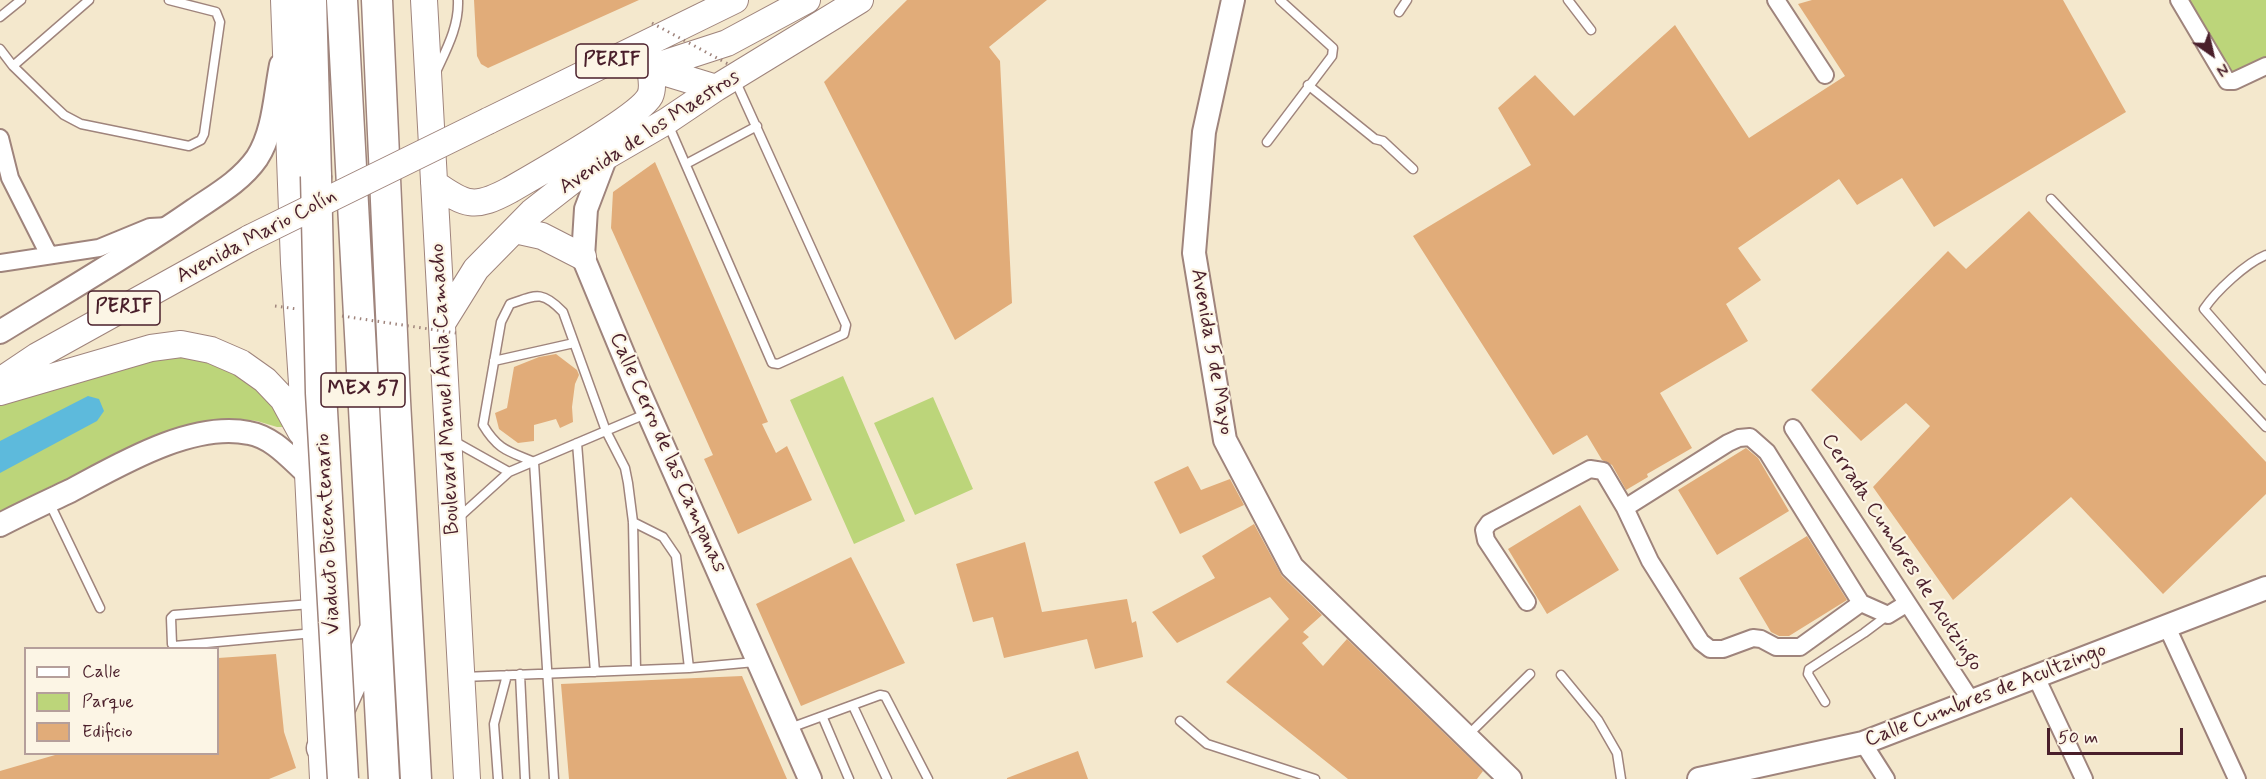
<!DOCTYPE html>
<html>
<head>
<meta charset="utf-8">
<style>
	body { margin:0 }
	#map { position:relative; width:2266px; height:779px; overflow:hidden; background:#f4e8cd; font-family:Mynerve,sans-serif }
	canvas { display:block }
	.legend { position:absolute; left:24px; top:647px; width:195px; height:108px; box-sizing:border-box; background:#fcf5e5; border:2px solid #b59f9b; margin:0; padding:8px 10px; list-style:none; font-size:18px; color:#4a1f2b }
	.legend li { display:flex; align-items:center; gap:12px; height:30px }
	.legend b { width:30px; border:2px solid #b59f9b }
	.north { position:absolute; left:2182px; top:24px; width:60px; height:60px; -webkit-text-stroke:4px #fcf5e5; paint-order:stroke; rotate:146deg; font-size:16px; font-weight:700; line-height:24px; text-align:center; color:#4a1f2b }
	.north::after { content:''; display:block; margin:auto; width:21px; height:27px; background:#4a1f2b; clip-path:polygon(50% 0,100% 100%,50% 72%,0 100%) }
	.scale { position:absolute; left:2047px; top:728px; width:136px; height:27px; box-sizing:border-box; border:3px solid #4a1f2b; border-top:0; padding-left:8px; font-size:18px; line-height:21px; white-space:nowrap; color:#4a1f2b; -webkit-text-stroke:4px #fcf5e5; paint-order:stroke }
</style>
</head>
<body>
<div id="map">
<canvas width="2266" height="779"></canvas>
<ul class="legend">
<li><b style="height:8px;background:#fff"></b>Calle</li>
<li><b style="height:16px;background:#bcd57a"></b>Parque</li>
<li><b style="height:16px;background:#e1ac79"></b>Edificio</li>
</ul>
<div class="north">N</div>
<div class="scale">50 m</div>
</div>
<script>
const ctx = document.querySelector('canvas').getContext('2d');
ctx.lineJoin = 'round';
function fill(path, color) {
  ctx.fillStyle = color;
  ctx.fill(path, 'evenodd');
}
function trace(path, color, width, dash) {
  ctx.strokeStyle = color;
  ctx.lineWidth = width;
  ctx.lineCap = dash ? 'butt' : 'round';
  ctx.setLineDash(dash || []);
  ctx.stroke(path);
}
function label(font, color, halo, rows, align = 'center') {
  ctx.font = font + ' Mynerve,sans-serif';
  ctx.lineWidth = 4.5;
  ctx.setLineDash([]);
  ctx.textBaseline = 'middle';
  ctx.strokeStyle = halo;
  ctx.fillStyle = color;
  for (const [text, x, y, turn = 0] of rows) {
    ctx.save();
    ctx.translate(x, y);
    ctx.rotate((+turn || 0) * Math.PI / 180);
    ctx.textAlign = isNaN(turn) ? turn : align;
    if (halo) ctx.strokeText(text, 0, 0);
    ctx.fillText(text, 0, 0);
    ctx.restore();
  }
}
fill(new Path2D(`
	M2186,0H2266V59L2230,76Z
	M182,354L212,359L258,387L293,427H277L257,421L237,419L190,427L51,486L0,514V405L7,400L154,356Z
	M843,376L905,521L854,544L790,400Z
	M933,397L973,489L915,515L874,423Z`), '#bcd57a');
fill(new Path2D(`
	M88,396L99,399L104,411L97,421L0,473V441Z`), '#5dbadc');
fill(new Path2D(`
	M474,0H639L488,68L481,64L477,56Z
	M907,0H1047L989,47L1000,61L1012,303L955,340L824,82Z
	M1812,0H2063L2126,112L1934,227L1902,178L1857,205L1839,179L1738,248L1761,280L1726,304L1748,341L1660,393L1692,448L1647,474L1648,477L1626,490L1612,465L1602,460L1587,435L1553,455L1413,236L1531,165L1498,108L1535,75L1574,116L1675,25L1749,138L1845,76L1798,4Z
	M655,162L768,422L762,424L776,453L787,446L812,500L738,534L704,459L713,455L611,228L613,192Z
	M2029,211L2266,462V494L2163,594L2071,497L1953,600L1873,487L1930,426L1906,403L1861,441L1811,390L1948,251L1966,269Z
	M556,354L577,370L579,375L575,384L572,407L573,422L560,428L556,419L534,425V441L518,443L499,429L495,413L507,408L514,367L539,357Z
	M1746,448L1758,458L1789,511L1717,555L1678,490Z
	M1188,466L1201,490L1230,479L1244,505L1180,534L1154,482Z
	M1580,505L1619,570L1547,614L1508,549Z
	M1254,524L1282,576L1322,615L1303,632L1309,637L1302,643L1323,666L1347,639L1483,771L1477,779H1348L1226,682L1289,619L1270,597L1177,643L1152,612L1215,578L1202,556Z
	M1807,536L1847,600L1789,636H1779L1771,632L1739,578Z
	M1025,542L1042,612L1127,599L1132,623L1136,621L1143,657L1095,669L1087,639L1004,658L993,617L973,622L956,564Z
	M851,557L905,663L801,706L756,604Z
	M276,654L284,732L296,768L269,779H0V771L62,753H218V658Z
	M742,676L787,779H569L561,684Z
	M1078,751L1088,779H1007V778Z`), '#e1ac79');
const lane = new Path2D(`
	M1568,0L1591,30
	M1399,12L1407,0
	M0,17L21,0
	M0,49L13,66L48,100L64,115L81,124L189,146L201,140L204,134L220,22L216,12L169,0
	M13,66L89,0
	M436,72C447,48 459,26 458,0
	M1308,85L1375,139L1383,141L1413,169
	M668,124L772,363L778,364L844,334L846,325L735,80
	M1267,142L1332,56L1333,48L1280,0
	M686,164L757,126
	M2051,199L2266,427
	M2266,255C2246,263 2216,291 2204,309L2266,380
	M494,361L574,343
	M452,440L509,472
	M577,443L595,672
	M49,502L100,608
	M457,519L509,472L648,413
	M633,522L663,537L676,556L689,668
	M311,604L174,615L171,618L172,644L174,646L314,633
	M520,674L525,779
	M1561,675L1598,720L1617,753L1621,779
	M463,677L689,668L755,662
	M1825,702L1808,674L1809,669L1864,633L1888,615
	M853,706L887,779
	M823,718L849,779
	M1180,721L1207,744L1315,779
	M790,728L880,695L885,696L928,779
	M1468,735L1530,674
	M498,779L494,724L507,675
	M554,779L534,462C508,451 498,450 483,425L501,322L510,304C536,295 542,290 563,312L606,431L625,468L628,483L633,522L636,670`);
const street = new Path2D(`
	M1776,0L1825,75
	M2179,0L2227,81H2234L2266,66
	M0,138L10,178L49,255
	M0,263L99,248L150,227L169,226
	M1793,428L1972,702
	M1625,508L1728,443L1739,438L1750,437L1767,452L1861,603
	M1527,602L1486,540L1484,530L1489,523L1590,469L1603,471L1625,508L1650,561L1701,642L1710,649H1723L1753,638L1761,639L1776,647H1800L1861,603L1888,615L1906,604
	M2167,627L2237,779
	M2036,677L2084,779
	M1863,743L1886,779`);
const secondary = new Path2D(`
	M1233,0L1204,132L1194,253L1225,440L1292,567L1510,779
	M608,151L586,209L583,257L636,385L810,779
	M0,332C65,292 131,254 194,210C216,195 241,181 257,158C274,132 275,95 281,65
	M0,525C23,513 47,502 70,491C119,465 192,421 249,433C273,437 291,459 308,474
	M1699,779L1863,743L2266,588`);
const primary = new Path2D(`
	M284,0L294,263L308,474L323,779
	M424,0L467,779
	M647,67L716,88
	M650,68L727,43L807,0
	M488,121L735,0
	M434,183C466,206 475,209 510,190C536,175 640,116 650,96C654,87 651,77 650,68
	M515,230L542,236L583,257
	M443,322L476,269L532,212L573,180L605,157L667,121L716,88L860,0
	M0,381L37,356L250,238
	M0,392L151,348L181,344L211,350L241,363L265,380L283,399L301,432`);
const highway = new Path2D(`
	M311,0L316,176
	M342,0L384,779
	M377,0L395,401L416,779
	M322,748L374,632`);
trace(lane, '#9f847c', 11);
trace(street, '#9f847c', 20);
trace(secondary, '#9f847c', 26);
trace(primary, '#9f847c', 28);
trace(highway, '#9f847c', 33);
trace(lane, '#fff', 8);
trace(street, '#fff', 16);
trace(secondary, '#fff', 22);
trace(primary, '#fff', 26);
trace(highway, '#fff', 30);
const primaryBridge = new Path2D(`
	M250,238L488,121`);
const highwayBridge = new Path2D(`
	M316,176L321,393L343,779`);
trace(primaryBridge, '#9f847c', 28, []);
trace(highwayBridge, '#9f847c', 33, []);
trace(new Path2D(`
	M652,23L728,64
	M275,306L297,309
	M342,316L456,333`), '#9f847c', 3, [1.5, 4.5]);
trace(primaryBridge, '#fff', 26);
trace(highwayBridge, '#fff', 30);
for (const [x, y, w] of [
	[612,61,72],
	[124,308,72],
	[363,390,84]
]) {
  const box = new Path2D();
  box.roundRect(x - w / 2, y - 17, w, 34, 4.5);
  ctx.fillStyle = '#fcf5e5';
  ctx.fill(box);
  trace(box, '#4a1f2b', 1.5);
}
label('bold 20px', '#4a1f2b', null, [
	["PERIF",612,61],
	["PERIF",124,308],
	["MEX 57",363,390]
]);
label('21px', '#4a1f2b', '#fcf5e5', [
	["Avenida de los Maestros",650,133,-33],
	["Avenida Mario Colín",257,237,-28],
	["Avenida 5 de Mayo",1211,352,80],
	["Boulevard Manuel Ávila Camacho",446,389,-93],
	["Calle Cerro de las Campanas",667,453,66],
	["Viaducto Bicentenario",329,534,-93],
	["Cerrada Cumbres de Acutzingo",1901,553,57],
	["Calle Cumbres de Acultzingo",1986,696,-21]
]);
</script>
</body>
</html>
